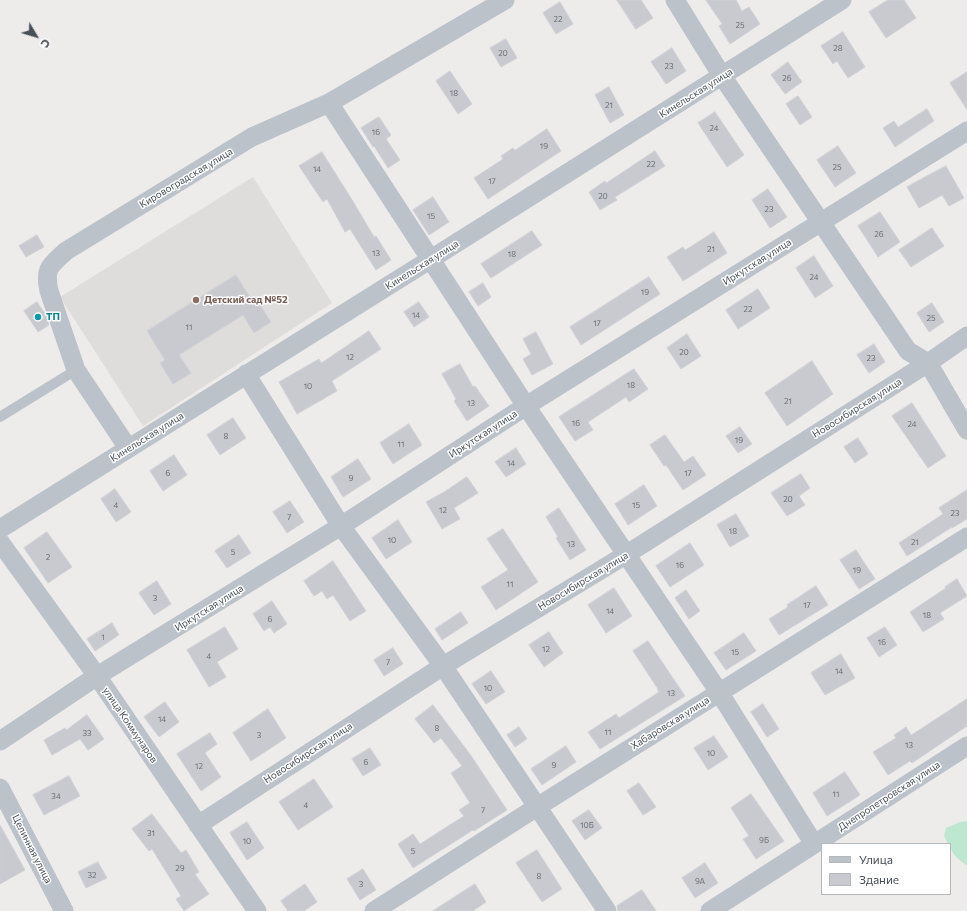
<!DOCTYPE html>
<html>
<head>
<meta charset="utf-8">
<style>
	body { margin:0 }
	#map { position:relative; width:967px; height:911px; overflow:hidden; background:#eeebeb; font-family:Commissioner,sans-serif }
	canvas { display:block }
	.legend { position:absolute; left:821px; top:843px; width:130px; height:52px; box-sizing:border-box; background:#fff; border:1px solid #b5b8bb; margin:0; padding:5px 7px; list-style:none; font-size:12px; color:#464e56 }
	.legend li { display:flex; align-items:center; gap:8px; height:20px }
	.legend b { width:20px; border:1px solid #b5b8bb }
	.north { position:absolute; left:16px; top:16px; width:40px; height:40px; -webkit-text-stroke:3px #fff; paint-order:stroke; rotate:128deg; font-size:11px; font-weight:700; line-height:16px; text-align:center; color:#464e56 }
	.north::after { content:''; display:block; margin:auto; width:14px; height:18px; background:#464e56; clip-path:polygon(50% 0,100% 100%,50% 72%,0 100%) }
</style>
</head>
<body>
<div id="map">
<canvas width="967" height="911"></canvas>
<ul class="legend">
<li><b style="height:5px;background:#bbc2c9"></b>Улица</li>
<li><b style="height:11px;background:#c9cad0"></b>Здание</li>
</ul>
<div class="north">С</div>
</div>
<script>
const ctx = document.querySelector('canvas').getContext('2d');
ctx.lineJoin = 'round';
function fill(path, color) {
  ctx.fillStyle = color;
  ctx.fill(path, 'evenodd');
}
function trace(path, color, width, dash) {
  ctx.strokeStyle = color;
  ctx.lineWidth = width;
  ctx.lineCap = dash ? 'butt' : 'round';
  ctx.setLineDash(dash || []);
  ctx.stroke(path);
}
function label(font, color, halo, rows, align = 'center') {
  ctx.font = font + ' Commissioner,sans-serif';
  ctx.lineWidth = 3;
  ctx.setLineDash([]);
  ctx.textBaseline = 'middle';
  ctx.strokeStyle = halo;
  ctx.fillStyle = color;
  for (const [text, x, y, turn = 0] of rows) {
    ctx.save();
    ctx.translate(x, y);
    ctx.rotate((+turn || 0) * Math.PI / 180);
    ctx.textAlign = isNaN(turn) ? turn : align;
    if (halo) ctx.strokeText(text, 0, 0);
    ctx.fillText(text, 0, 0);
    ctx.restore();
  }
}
fill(new Path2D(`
	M253,177L332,303L143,426L60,297Z`), '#dfdcdc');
fill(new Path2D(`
	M967,821V866C960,860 950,854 950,844H948L944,836L946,828L960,822Z`), '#bde7ce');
const building = new Path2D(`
	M617,0H641L653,18L636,29Z
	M706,0H736L742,11L749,7L760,24L730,44L719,26L722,24Z
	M888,0H904L916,18L886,38L869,12Z
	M560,2L573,24L556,34L543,13Z
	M843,32L865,67L848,78L837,61L833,64L821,46Z
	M506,39L517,58L501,67L490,48Z
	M672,48L686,71L666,84L651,62Z
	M788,62L802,82L785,94L771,75Z
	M450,71L472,104L458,114L436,81Z
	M967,72V110L950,83Z
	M609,87L624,115L610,123L595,95Z
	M798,96L812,117L800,125L786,104Z
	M927,109L934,121L895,147L883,128L894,121L898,127Z
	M715,112L744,155L727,167L698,123Z
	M379,117L391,135L386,139L400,160L388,168L374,146L373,147L361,128Z
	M547,129L561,151L488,199L474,178L503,159L501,156L513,148L515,150Z
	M838,146L856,173L835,187L817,160Z
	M655,151L665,166L615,197L617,200L600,210L589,192L605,181L606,183Z
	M322,152L354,203L374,237L376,236L391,260L376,270L350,229L345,232L327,199L323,202L299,166Z
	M946,166L964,198L949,206L942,195L919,208L907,187Z
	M768,189L787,217L770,228L752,200Z
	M433,197L449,222L429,235L413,210Z
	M880,212L900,242L878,257L858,226Z
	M932,228L944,246L911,267L899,250Z
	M532,231L542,245L491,278L481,264Z
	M714,232L727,253L683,281L667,257L683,247L685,250Z
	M37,235L44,247L26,257L19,246Z
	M814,256L833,286L815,298L796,268Z
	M236,275L254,304L258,302L271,322L254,333L243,315L179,355L191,373L173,384L160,363L165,360L147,331Z
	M649,277L660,294L581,345L570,327Z
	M483,283L491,297L478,306L469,292Z
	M758,289L770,308L738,329L726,310Z
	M37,302L46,315L49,325L38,332L24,311Z
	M419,302L429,317L414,327L404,312Z
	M932,303L944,322L929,332L917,313Z
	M369,331L381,349L332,381L337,391L297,414L279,382L319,359L321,363Z
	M536,332L553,364L532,375L523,359L531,354L523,339Z
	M687,334L701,356L681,369L667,348Z
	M874,344L885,362L869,373L857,355Z
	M812,361L833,394L787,426L765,393Z
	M460,364L473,387L475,386L489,406L467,421L454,401L456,399L442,374Z
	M634,369L648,389L629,402L626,397L588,422L593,430L575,441L559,417Z
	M912,403L946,456L928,468L892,416Z
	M233,418L246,438L220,455L207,435Z
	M409,424L422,445L393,464L380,443Z
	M740,427L752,444L738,453L726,436Z
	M665,435L684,462L693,456L706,475L683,490L666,465L664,466L650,445Z
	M858,438L868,454L855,463L844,447Z
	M516,448L526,464L506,477L495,462Z
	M174,455L187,475L163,491L150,471Z
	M358,459L371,479L343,497L331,477Z
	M801,474L810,488L799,496L805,505L787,516L771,493Z
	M467,477L478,493L454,508L460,519L442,529L426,502L444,492Z
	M644,485L657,506L628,525L615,504Z
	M115,489L131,512L116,522L101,499Z
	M967,490V519L952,528V527L907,556L899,543L943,514L939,508Z
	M290,501L304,522L287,533L273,512Z
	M559,508L586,550L570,560L556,538L558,537L546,517Z
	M736,514L749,536L730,547L717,525Z
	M398,520L412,542L386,559L372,538Z
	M503,529L538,582L496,610L481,587L508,570L487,539Z
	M47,532L72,567L48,583L24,548Z
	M239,535L251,553L227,568L215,551Z
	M690,543L704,565L670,587L656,566Z
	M856,550L875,579L859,589L840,560Z
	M333,561L366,611L350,621L333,595L327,599L322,591L314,596L304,581Z
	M957,579L967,596L940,613L944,619L923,632L910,612L946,588L945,587Z
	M157,581L171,604L154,615L139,593Z
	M816,586L828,605L779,635L769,619L788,607L787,605Z
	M614,588L632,616L606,633L588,605Z
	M686,590L700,611L689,619L675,598Z
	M272,601L287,624L274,633L270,627L264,631L253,614Z
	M461,612L468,623L442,640L435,629Z
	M112,623L119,635L95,651L87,639Z
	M225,627L238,649L217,662L226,677L209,687L187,650Z
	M885,627L897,645L879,657L867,638Z
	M549,632L563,653L544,667L529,645Z
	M744,633L756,651L726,670L714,653Z
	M648,641L685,696L600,749L588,732L616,714L619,718L659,692L657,689H658L633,651Z
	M393,648L403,664L384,676L374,660Z
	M841,654L855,678L825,695L811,673Z
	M491,671L505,692L486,704L472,684Z
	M967,699V726L912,763L910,761L888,775L873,752L896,738L894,735L906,727L911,735Z
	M165,702L179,722L159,737L144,717Z
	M763,704L779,729L767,737L751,712Z
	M433,705L472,757L507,810L474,831L473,830L413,868L398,844L413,834L420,844L464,816L459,810L470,803L451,773L462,766L441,738L434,743L415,719Z
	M268,709L286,738L251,761L233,733Z
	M87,715L104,739L88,750L80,739L52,755L44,740L65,728L66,730Z
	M519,727L527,739L515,747L507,735Z
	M210,733L217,744L205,753L221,777L201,791L177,754Z
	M714,736L728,757L708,770L694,748Z
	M566,746L576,762L542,785L531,769Z
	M370,748L381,765L363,776L352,759Z
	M845,772L860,795L827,816L813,793Z
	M69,776L80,796L44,815L33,795Z
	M314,779L333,807L298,830L279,802Z
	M639,783L656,807L643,815L627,791Z
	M751,794L784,841L756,859L743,839L749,836L731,808Z
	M589,810L602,828L585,840L572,821Z
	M152,814L181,853L186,850L199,872L195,874L209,894L184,911L176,899L181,896L152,849L149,851L132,829Z
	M247,822L264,848L247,860L230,833Z
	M0,825L25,870L0,884Z
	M537,850L562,889L542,902L516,863Z
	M98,862L107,878L86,888L78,872Z
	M705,863L718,883L695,898L682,878Z
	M363,869L376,890L360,900L347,879Z
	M305,884L317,902L304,911H288L281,901Z
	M475,884L486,902L473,911H433Z
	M642,890L656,911H618L617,906Z`);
fill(building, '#c9cad0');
trace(building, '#d0d2d6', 1);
trace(new Path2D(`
	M0,417L76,370`), '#bbc2c9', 10);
trace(new Path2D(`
	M675,0L722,76L908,351L928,363L967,430
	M329,103L526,406L719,692L814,844
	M246,374L341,526L443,666L607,911
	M128,448L76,370L49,291C44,268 50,266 66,251L252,137L329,103L505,0
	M0,529L431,259L842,0
	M0,542L97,676L257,911
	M0,741L97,676L341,526L526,406L967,131
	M0,788L64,911
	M198,825L443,666L627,554L928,363L967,336
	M374,911L537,807L967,537
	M710,911L967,746`), '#bbc2c9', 19);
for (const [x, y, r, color] of [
	[196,300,4,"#8d6e63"],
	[38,317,4,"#0f9aa8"]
]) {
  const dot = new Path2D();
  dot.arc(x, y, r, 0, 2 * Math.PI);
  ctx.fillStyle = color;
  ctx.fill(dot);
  trace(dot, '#fff', 1.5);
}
label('8px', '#676d74', null, [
	["22",558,19],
	["25",740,25],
	["28",838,48],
	["20",503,53],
	["23",669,66],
	["26",787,78],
	["18",454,93],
	["21",609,105],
	["24",714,128],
	["16",376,132],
	["19",544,146],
	["22",651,164],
	["25",837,167],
	["14",317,169],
	["17",492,181],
	["20",603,196],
	["23",769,209],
	["15",431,216],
	["26",879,234],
	["21",711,249],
	["13",376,253],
	["18",512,254],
	["24",814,277],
	["19",645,292],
	["22",748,309],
	["14",416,315],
	["25",931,318],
	["17",597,323],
	["11",189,327],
	["20",684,352],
	["12",350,357],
	["23",871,358],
	["18",631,385],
	["10",308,386],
	["21",788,401],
	["13",471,403],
	["16",576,423],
	["24",912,424],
	["8",226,436],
	["19",739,440],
	["11",401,444],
	["14",511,463],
	["6",168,473],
	["17",688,473],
	["9",351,478],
	["20",788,499],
	["4",116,505],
	["15",636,505],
	["12",443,510],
	["23",955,513],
	["7",289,517],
	["18",733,531],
	["10",392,540],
	["21",915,542],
	["13",571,544],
	["5",233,552],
	["2",48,557],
	["16",680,565],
	["19",857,570],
	["11",510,584],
	["3",155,598],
	["17",807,605],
	["14",610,611],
	["18",927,615],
	["6",270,619],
	["1",103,637],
	["16",882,642],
	["12",546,649],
	["15",735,652],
	["4",209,656],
	["7",388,662],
	["14",839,671],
	["10",488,688],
	["13",671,693],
	["14",162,719],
	["8",437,728],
	["11",608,732],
	["33",87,733],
	["3",259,735],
	["13",909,745],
	["10",711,753],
	["6",366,762],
	["9",554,765],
	["12",199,766],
	["11",836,794],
	["34",56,796],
	["4",306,805],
	["7",483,810],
	["10Б",587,825],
	["31",151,833],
	["9Б",764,840],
	["10",247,841],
	["5",413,851],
	["29",180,868],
	["32",92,875],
	["8",539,876],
	["9А",700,881],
	["3",361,884]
]);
label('10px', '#464e56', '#fff', [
	["Кинельская улица",696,93,-32],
	["Кировоградская улица",186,178,-31],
	["Иркутская улица",757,262,-32],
	["Кинельская улица",422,265,-32],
	["Новосибирская улица",857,408,-32],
	["Иркутская улица",483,434,-33],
	["Кинельская улица",147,437,-32],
	["Новосибирская улица",583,581,-31],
	["Иркутская улица",209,608,-32],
	["Хабаровская улица",670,723,-32],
	["улица Коммунаров",130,725,56],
	["Новосибирская улица",308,753,-33],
	["Днепропетровская улица",889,796,-33],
	["Целинная улица",32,849,63]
]);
label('bold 10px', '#785e54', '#fff', [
	["Детский сад №52",204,300]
], 'left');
label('bold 10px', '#0d838f', '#fff', [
	["ТП",46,317]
], 'left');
</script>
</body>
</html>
